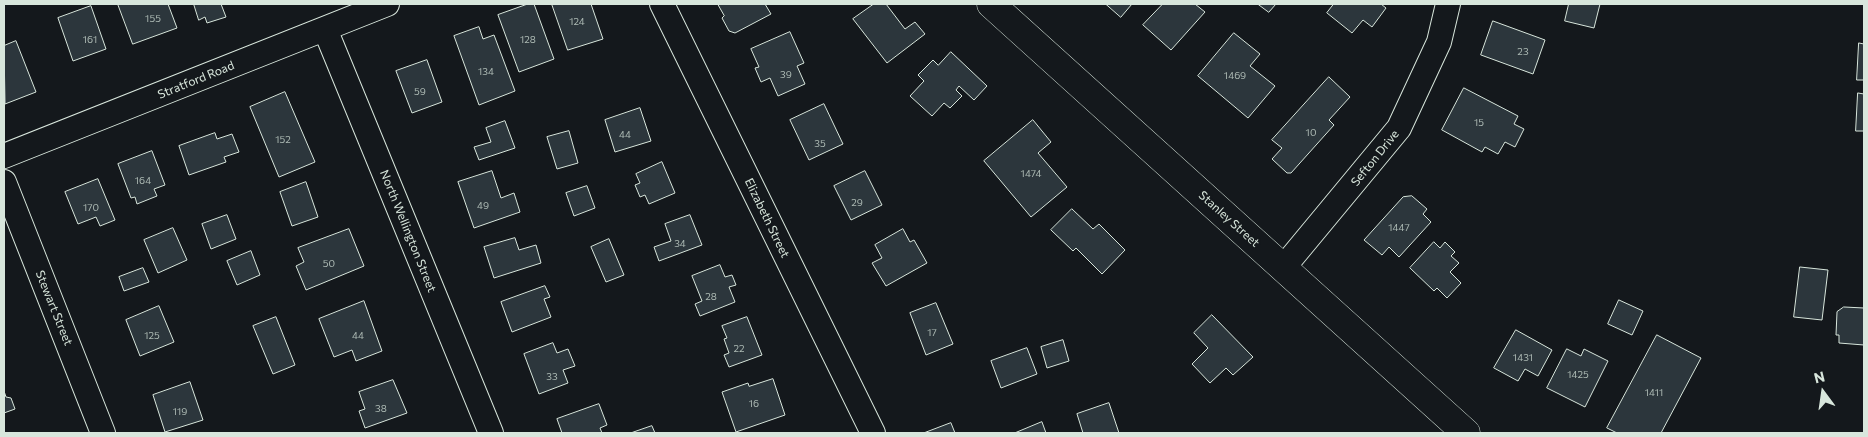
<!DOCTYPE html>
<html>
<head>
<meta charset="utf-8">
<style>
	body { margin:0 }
	#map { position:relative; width:1868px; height:437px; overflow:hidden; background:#14181c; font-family:Commissioner,sans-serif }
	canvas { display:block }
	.frame { position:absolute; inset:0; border:5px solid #d8e6dc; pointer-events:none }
	.north { position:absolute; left:1798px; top:367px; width:50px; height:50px; -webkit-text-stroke:4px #14181c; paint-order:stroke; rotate:346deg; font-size:14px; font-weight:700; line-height:20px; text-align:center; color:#d8e6dc }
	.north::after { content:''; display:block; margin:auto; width:18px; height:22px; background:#d8e6dc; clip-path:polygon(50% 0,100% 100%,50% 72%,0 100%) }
</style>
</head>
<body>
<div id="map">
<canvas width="1868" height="437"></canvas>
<div class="frame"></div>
<div class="north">N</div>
</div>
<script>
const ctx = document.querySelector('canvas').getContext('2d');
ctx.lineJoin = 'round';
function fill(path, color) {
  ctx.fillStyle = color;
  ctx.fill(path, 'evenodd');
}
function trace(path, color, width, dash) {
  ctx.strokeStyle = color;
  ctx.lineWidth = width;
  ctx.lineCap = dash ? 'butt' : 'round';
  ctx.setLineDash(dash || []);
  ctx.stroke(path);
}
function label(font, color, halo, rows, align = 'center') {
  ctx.font = font + ' Commissioner,sans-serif';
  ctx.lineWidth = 4;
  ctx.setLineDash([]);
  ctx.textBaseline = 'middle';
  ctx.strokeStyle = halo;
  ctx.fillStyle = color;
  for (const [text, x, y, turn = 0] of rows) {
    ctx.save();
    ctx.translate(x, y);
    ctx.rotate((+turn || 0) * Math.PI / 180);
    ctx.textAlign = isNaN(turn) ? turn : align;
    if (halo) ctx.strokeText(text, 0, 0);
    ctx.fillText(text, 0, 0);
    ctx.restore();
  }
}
const building = new Path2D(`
	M118,4H168L177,28L133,44Z
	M194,4H221L226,17L207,23L205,17L199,20Z
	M528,4H534L554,59L519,72L498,15Z
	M552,4H591L603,39L568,50Z
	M718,4H765L771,14L735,33L729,31L722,18L724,16Z
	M874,4H886L905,29L915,22L925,34L887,63L853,19Z
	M1106,4H1132L1121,17Z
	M1163,4H1195L1205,12L1171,50L1143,25Z
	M1258,4H1276L1269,12Z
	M1334,4H1381L1386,8L1372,27L1363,20L1352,33L1327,13Z
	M1569,4H1600L1594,28L1565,21Z
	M91,6L106,49L73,61L58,18Z
	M1493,21L1545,40L1533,74L1481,55Z
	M479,27L483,39L494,35L515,91L479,105L454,36Z
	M790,32L804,63L797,66L805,84L778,96L770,78L761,82L755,68L759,67L751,49Z
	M1234,33L1260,54L1250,66L1275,86L1248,118L1198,76Z
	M16,41L36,92L5,104L4,46Z
	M1859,43L1864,44V80H1857Z
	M951,52L987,86L974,100L959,86L956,90L962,96L950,108L944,103L932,116L910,96L924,81L918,75L933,60L938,65Z
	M427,60L442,102L412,113L396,71Z
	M1329,77L1350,97L1329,120L1334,125L1291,173H1287L1272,159L1282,148L1272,140Z
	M1464,88L1518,116L1514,124L1524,129L1515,147L1505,142L1498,154L1485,147L1482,152L1442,130Z
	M285,92L315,162L279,177L250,107Z
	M1858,93L1864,94V131H1856Z
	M824,104L843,144L809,160L790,120Z
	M640,108L651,141L615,152L605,120Z
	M1033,120L1051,142L1038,153L1067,187L1031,217L984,161Z
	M505,121L515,148L479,160L474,147L491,142L486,128Z
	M569,131L578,163L557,169L547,137Z
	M215,133L217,139L232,134L239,152L224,157L226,162L189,175L179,146Z
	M152,151L165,185L154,189L157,196L137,204L135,197L131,198L118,164Z
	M662,162L675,193L649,204L645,195L640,197L635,185L640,183L636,174Z
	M492,171L501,198L514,193L520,212L474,228L458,182Z
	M865,171L882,205L851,220L834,186Z
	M98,179L115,220L100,226L96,217L78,224L65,192Z
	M306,182L318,217L292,226L280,192Z
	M587,186L595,208L574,216L566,193Z
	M1412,196L1427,209L1423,214L1431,222L1399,257L1389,247L1382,255L1364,240L1403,197Z
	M1072,209L1093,229L1099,224L1125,250L1102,274L1076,248L1073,251L1051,230Z
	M227,215L236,239L211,249L202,224Z
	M690,215L702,245L659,261L654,247L671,241L665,224Z
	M173,228L187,260L158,273L144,240Z
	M349,229L364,266L306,290L296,266L304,262L298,248Z
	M903,229L910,242L914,240L927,263L886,286L872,263L882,258L875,245Z
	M515,238L519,250L536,245L541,263L494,278L484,247Z
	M609,239L624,275L606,282L591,247Z
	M1434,242L1440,248L1445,242L1455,252L1451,256L1459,263L1450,272L1461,283L1447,298L1437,288L1434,291L1410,268Z
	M251,251L260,275L237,285L227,261Z
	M720,265L725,277L732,275L736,285L729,287L735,302L700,316L695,304L702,301L692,276Z
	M1800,267L1828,270L1822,320L1794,317Z
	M143,268L149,282L124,291L119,277Z
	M545,286L550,297L544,299L551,317L512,332L501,302Z
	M1619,300L1643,311L1632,335L1608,324Z
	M364,301L382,351L356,361L352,350L334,357L319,319Z
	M936,303L953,344L926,355L910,313Z
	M159,306L174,342L140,356L126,320Z
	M1844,307L1864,308V345L1839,343V335H1836L1837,312Z
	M1212,315L1253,357L1233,375L1226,368L1210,383L1192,364L1208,348L1194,333Z
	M276,317L295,365L273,374L253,326Z
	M747,317L762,355L729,367L724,355L729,353L724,339L727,338L722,326Z
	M1516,330L1552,350L1538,376L1525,369L1518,381L1494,368Z
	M1657,335L1701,358L1661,433H1617L1607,428Z
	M1063,340L1069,361L1047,368L1041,347Z
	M553,343L557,353L568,349L575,366L563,370L568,383L539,394L524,354Z
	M1027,348L1037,374L1001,388L991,361Z
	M1567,349L1581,356L1584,349L1608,361L1585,407L1547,388Z
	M773,379L785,415L736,432L722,392L748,383L749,386Z
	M393,380L407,413L365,428L359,411L365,409L359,392Z
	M190,382L203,420L165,432L153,395Z
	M4,391L6,397L11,398L15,409L4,413Z
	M1109,403L1119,433H1083L1077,414Z
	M599,404L607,425L600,428L602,433H562L557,419Z
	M1042,422L1046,433H1015Z
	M951,423L955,433H924Z
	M652,426L655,433H631Z`);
fill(building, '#2c363c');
trace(building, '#d8e6dc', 1);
const minor = new Path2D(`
	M662,4L873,433
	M325,29L491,433
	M4,156L387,4
	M4,182L103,433
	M1283,268L1399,128L1439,42L1448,4`);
const secondary = new Path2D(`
	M991,4L1466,433`);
trace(minor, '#d8e6dc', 26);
trace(secondary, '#d8e6dc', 29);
trace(minor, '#14181c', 24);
trace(secondary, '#14181c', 28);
label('10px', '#adbab4', null, [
	["155",153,19],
	["124",577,22],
	["161",90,40],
	["128",528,40],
	["23",1523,52],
	["134",486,72],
	["39",786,75],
	["1469",1235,76],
	["59",420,92],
	["15",1479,123],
	["10",1311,133],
	["44",625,135],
	["152",283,140],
	["35",820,144],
	["1474",1031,174],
	["164",143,181],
	["29",857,203],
	["49",483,206],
	["170",91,208],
	["1447",1399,228],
	["34",680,244],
	["50",329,264],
	["28",711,297],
	["17",932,333],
	["125",152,336],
	["44",358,336],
	["22",739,349],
	["1431",1523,358],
	["1425",1578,375],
	["33",552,377],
	["1411",1654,393],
	["16",754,404],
	["38",381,409],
	["119",180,412]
]);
label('12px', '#d8e6dc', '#14181c', [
	["Stratford Road",196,80,-22],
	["Sefton Drive",1375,158,-51],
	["Elizabeth Street",767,218,64],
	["Stanley Street",1229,219,42],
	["North Wellington Street",408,231,68],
	["Stewart Street",54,308,68]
]);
</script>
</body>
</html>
